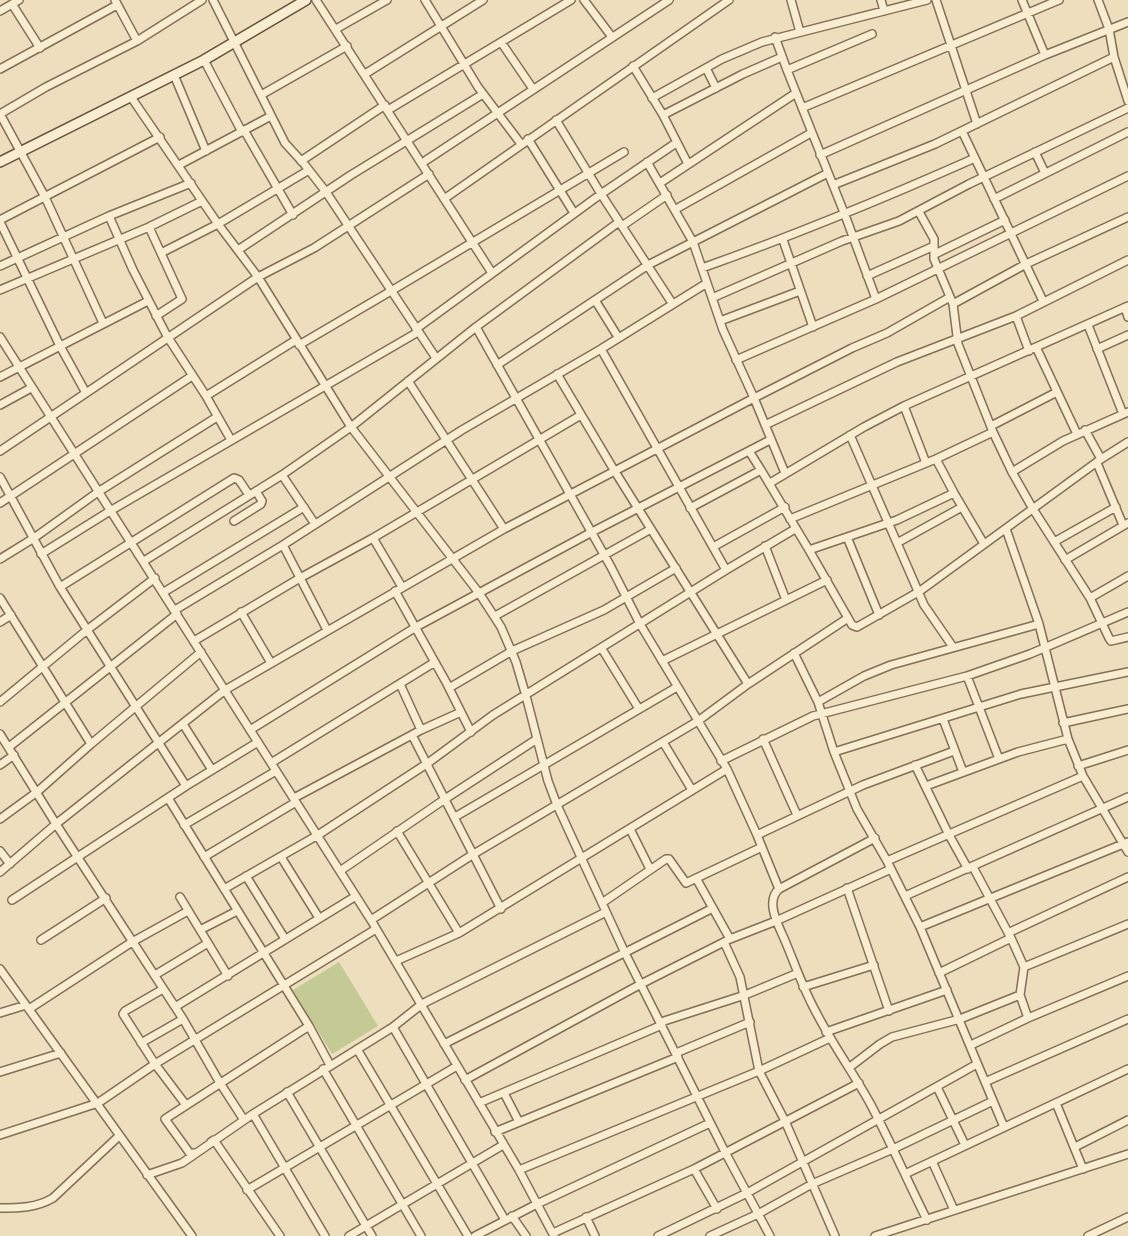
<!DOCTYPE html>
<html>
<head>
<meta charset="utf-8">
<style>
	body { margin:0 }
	canvas { display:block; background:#eddebe }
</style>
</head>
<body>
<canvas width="1128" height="1236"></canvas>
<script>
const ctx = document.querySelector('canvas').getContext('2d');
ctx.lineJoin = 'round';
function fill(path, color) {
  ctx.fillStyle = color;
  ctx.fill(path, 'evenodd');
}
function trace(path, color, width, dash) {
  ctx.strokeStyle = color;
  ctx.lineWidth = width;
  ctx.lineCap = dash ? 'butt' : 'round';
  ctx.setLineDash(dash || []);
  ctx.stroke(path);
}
fill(new Path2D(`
	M339,962L378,1026L332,1054L293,990Z`), '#c4ca93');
const street = new Path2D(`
	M115,0L137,41
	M213,0L285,143L305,165L326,192L436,358
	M316,0L492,273
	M425,0L478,87L521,144
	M584,0L612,37
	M791,0L800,32
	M881,0L884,11
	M936,0L977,124
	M1022,0L1045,55
	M1098,0L1109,29L1114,57L1128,101
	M12,4L40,48
	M0,11L19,0
	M336,29L387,0
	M775,37L787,70L845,215L876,299
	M501,42L533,89
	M204,60L242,132
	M633,66L663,115L688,164
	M706,68L716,88
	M0,69L117,5
	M787,70L872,34
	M365,74L483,0
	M174,75L206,151
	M261,95L347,46
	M131,97L218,224L258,277L351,427L479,593L501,627L516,662L526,696L548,781L557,805L625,953L725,1152L770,1236
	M652,98L722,59L762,42L927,0
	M802,108L1059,0
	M388,110L571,0
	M0,114L45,197L103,323
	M0,114L46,87L137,41L202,0
	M663,115L743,74L782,57
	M556,120L601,194L672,303
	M244,130L293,215
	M962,131L1043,301
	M528,139L574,213
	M1035,152L1045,173
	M820,155L1045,55L1128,22
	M301,161L385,105
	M647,162L693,242L723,330L754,398L785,473
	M422,163L669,0
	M179,165L271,116
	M660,183L796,93
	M833,185L935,144L1114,57
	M444,199L729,0
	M994,199L1128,132
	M676,209L811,133
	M919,212L934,239V259L953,304L958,344L993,432L1012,472L1033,509L1090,598L1109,638L1111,641L1128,637
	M109,216L133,270L167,336L206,396L231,440
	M0,220L160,137
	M0,222L60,346L86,393
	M622,226L667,195
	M149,227L182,299L156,316
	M783,240L813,327
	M238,250L351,175L483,94
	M161,253L218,224L309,170
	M935,254L1005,220
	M0,266L109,216L191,183
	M702,268C795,235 885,198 975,158
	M867,276L934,246
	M0,290L149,227L202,201
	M712,298L842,241L899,221L969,184L1128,108
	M595,300L618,337
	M953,304L1026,264L1128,217
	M1125,307L1128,317
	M1016,316L1029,351
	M720,321L800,291
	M1088,325L1123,414
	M476,327L611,567L640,624L727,769L757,835L779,889
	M416,329L601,194L676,143
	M0,337L371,920L519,1170L554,1236
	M299,345L391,291L624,152
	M1036,347L1077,434
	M601,349L726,570
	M1097,349L1128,335
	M736,360L876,299L1128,176
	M497,365L648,265L828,173
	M557,374L614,470L748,684
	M0,377L148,301
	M408,381L504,529
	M206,396L296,340
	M0,405L31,388
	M904,406L926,463
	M765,425L897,362L1016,316L1128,260
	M991,426L1057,392
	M1085,430L1101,459
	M850,435L924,605L953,647
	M0,451L258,277L314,248L429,174
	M749,451L761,470
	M936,459L954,493
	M1097,463L1123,525
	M1012,472L1063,441L1128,412
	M282,475L315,524
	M0,477L60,587L186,786
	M770,483L864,427L904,406L1128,306
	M0,503L192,376
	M690,508L761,470L809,550
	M790,519L936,459L993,432
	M234,521L261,504L262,501L256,491
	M1006,529L1039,624L1068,739L1083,776L1128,852
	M847,537L879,615
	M373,538L402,587
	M1054,542L1116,507
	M897,543L962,507
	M283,545L327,630
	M765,546L786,600
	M713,547L785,507
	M41,554L110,511L418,332
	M0,559L34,538L98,492L217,417
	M1065,560L1128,523
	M144,561L282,475L351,427L476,327L619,222
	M60,587L234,478L239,480L249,495
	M395,591L446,682L471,732
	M164,592L304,507
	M0,598L91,744
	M1090,598L1128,576
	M175,610L283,545L462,430L601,349L707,283
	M241,612L271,663
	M495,616L651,529
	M848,618L809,550L897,520L954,493L984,544
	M0,622L11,615
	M194,641L300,578L373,538L581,415
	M602,649L639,709
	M794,653L818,702L834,752L857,809L887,861L920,927L1004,1127
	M662,661L827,580
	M967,676L999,759
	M400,684L421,730
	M449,688L512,651L604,610L676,568
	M0,702L87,630L155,578
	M818,702L864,676L891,665L1039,624
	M943,719L963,772
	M1063,723L1128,709
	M183,724L212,770
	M250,730L416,627L592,532L770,440
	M0,734L56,824L183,1019L220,1083L244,1120
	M412,735L501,909
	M763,739L797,815
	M663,742L692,790
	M9,747L177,614
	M834,752L1021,694L1128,672
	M721,761L813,716L967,676L1030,654L1128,612
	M271,763L435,662
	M0,765L14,755
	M915,765L949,835L968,869
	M1078,766L1128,750
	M926,786L1018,752L1068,739
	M168,798L309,1026L330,1065
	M294,798L421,730L461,712
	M455,817L677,687
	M0,819L37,792L91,744L201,652
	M184,825L276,771
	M630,829L650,869
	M397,831L459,933L727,769
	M757,835L863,785L954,751
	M875,838L779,889C764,902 780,928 786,943C796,967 804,991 817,1014C833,1045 854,1074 871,1105C891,1143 908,1182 927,1220
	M0,851L10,864
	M204,857L296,802
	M281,857L319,918
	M887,861L1083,776
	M973,867L1011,938L1024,967L1020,995L1028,1018
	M340,871L445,799L537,739
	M0,872L56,824L225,690L504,529L754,398L852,348L887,333L950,297
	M246,876L285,939
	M696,878L730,939
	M847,888L889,1011
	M224,889L318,835L428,763L493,715L726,570L795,529
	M905,896L1128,797
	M180,897L228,976
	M12,900L186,786L258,742
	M602,903L666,859H669L686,883L762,847
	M371,920L472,855L698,721L748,684L848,618L852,625L857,627L920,591L1101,459L1128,442
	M920,927L1128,842
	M200,930L237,911
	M1008,933L1128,877
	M41,940L106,898
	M724,942L740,977L759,1071L785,1121L835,1236
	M396,961L459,933
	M1024,967L1128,924
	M0,969L192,1236
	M939,973L1011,938
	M155,975L208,943
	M803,987L874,965
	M163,989L125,1011L123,1014L155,1064L186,1105
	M175,1007L356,896
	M29,1009L132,942L188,911
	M0,1013L26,1005
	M661,1022L745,995L798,973
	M393,1027L505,1220
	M826,1032L947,990
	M141,1043L183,1019
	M444,1044L713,908
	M971,1045L1028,1018L1128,976
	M357,1049L468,1236
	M676,1053L750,1022
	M850,1067L880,1044L892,1037L960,1019L1020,995
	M323,1069L421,1236
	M0,1072L61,1053
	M465,1080L641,984L730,939L776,921L891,869
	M985,1082L1128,1019
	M937,1087L965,1145
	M287,1092L372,1236
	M504,1093L519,1122
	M479,1103L662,1025
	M1056,1103L1083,1169
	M253,1114L325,1236
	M495,1132L678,1057
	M0,1135L98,1103L155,1064L376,929
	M211,1142L214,1140L280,1236
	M1075,1147L1128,1120
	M194,1153L191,1155L165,1119L309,1026
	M932,1161L954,1210
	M694,1169L717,1209
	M519,1170L759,1071L830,1038
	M905,1174L1128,1069
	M147,1175L182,1163L253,1114L393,1027L422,1004L606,912
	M247,1190L457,1066
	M0,1208C19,1208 36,1208 53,1198L119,1136
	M512,1216L526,1236
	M586,1217L595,1236
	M553,1233L694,1169L859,1083
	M349,1236L503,1145
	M475,1236L537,1204L710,1123
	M658,1236L747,1193L977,1064
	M710,1236L758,1214L812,1184L893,1149L993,1101
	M875,1236L1128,1154
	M1088,1236L1128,1217`);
const secondary = new Path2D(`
	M0,162L204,60L306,0`);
trace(street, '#846f57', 10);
trace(secondary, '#66503b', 12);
trace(street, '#f8ecd1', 7);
trace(secondary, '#f8ecd1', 9);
</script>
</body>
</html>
